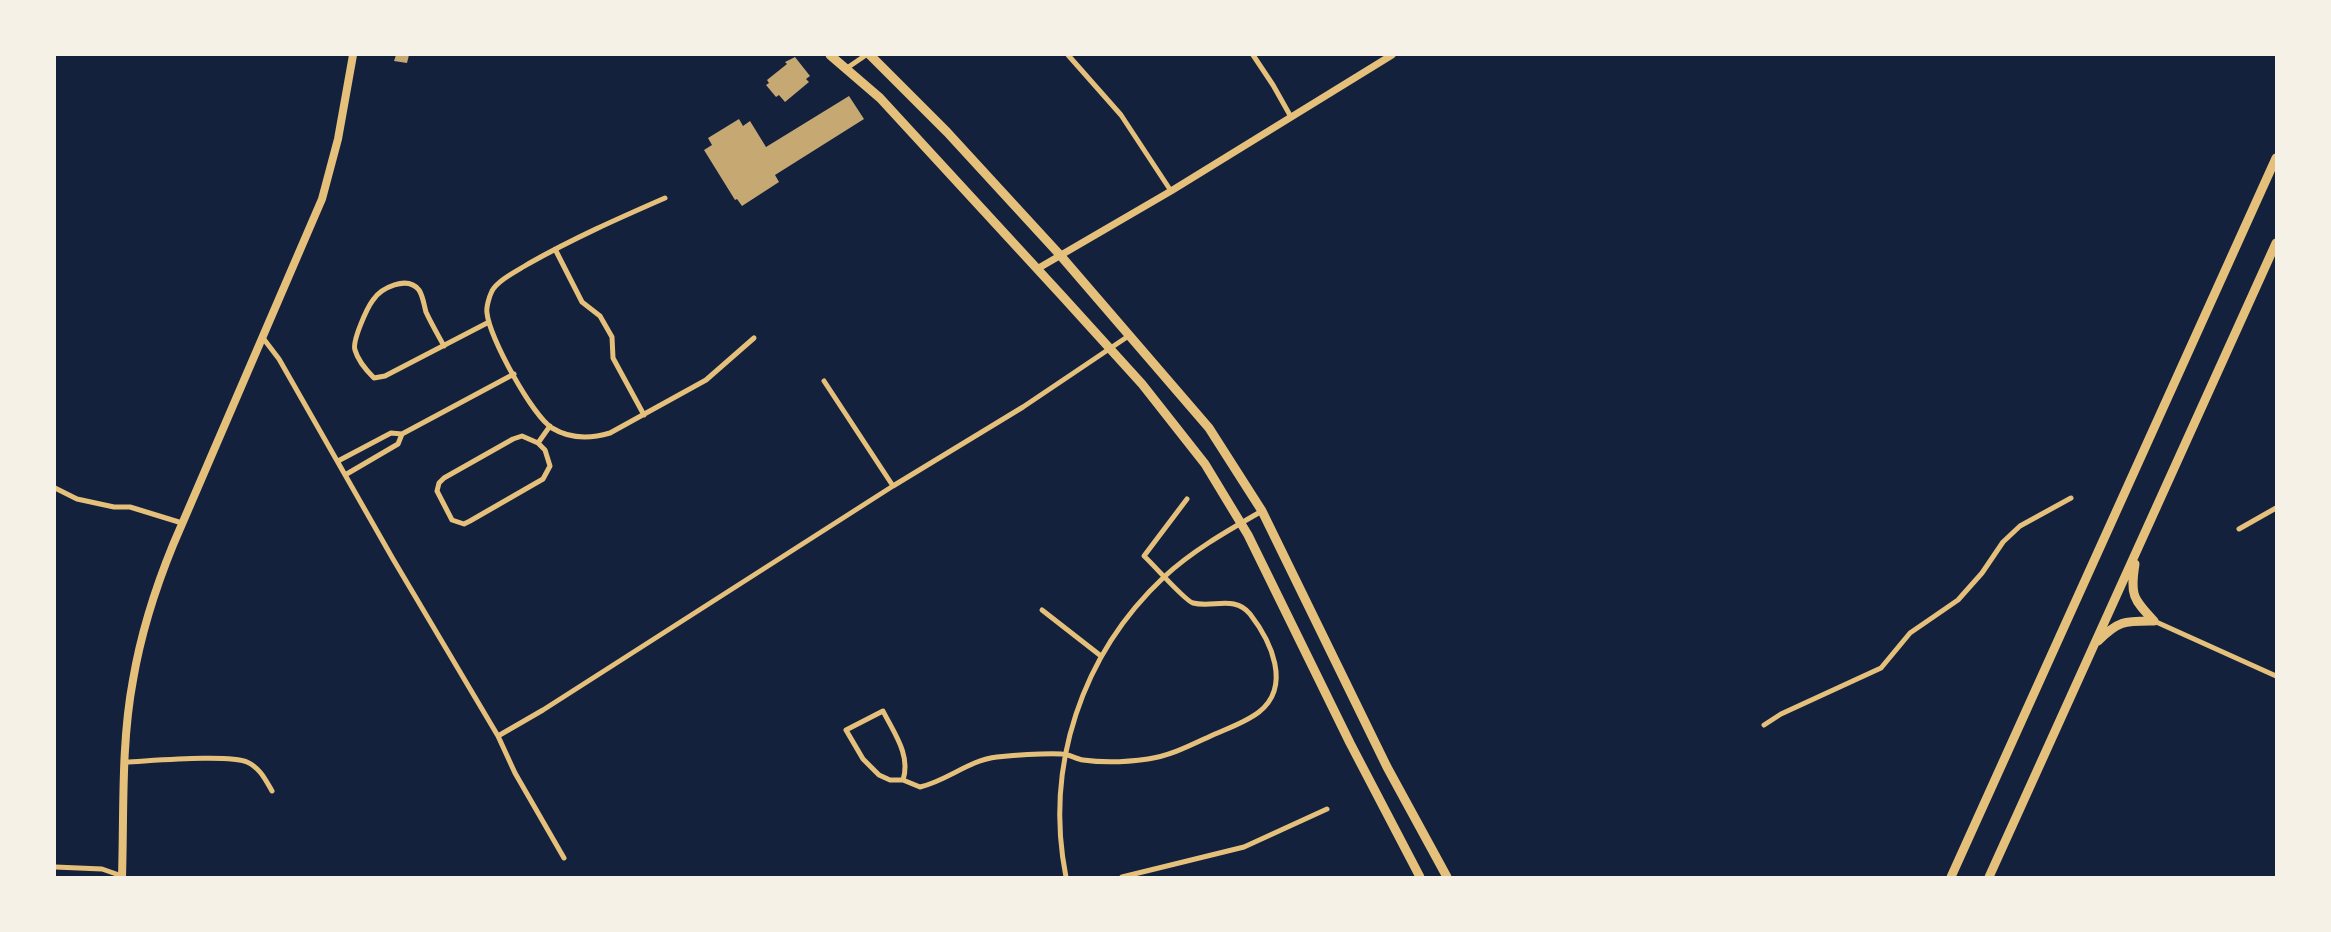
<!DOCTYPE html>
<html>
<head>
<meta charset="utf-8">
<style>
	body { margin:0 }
	#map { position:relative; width:2331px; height:932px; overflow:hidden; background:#14213d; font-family:"Work Sans",sans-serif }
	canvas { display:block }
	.frame { position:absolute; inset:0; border:56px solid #f6f1e7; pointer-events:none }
</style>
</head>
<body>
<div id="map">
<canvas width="2331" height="932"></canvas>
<div class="frame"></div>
</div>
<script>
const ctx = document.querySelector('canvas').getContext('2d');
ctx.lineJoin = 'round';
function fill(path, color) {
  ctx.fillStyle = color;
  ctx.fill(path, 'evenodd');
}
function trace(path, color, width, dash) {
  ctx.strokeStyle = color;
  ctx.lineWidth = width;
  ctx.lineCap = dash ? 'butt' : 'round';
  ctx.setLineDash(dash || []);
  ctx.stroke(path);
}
fill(new Path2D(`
	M396,55H409L407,63L394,61Z
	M795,57L810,76L806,79L809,82L785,102L779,95L776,97L766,85L769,83L767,80L787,64L785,62Z
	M849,96L864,119L775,175L779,182L742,206L737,199L735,200L704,150L712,145L708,138L739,119L743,126L750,121L766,147Z`), '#c6a872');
trace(new Path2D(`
	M1068,55L1121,115L1171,191
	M1253,55L1273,85L1291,117
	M847,68L866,55
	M665,198C617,219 574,238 528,264C517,271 498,280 492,291C489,297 486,308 487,313C489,337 532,415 552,428C570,439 590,439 610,433L706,380L754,338
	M555,249L582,302L600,316L612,337L613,358L644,415
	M263,338L279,359L393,559L498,736L515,773L564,858
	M444,346C438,335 431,323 426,312C424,305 423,296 419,290C407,275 381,288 373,300C367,308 352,341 355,350C358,361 366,370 374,378L385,376L489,322
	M824,381L893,486
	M538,443L545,450L550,466L543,479L470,521L464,524L452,520L437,491L439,483L444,478L513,439L522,436L538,443L550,426
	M338,461L391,433L402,434L514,374
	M345,475L398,444L402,434
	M55,488L77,499L114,507H130L182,523
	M2239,529L2276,508
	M1042,610L1101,656
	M2154,621L2276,676
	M1764,725L1781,714L1881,668L1910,633L1958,600L1982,573L2003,542L2020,526L2071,498
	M498,736L543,710L893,486L1023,407L1130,335
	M126,762C150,761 229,754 247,762C260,768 265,779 272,791
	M903,780C911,755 894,733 883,711L846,730L863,759L879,775L890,780H903L920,787C947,781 969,760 997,757C1018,755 1041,753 1062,754C1069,754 1076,759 1083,760C1104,763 1127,762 1148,759C1171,756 1193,744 1215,734C1229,728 1246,722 1259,712C1292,686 1271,641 1250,614C1235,595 1213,608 1193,603C1185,601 1154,565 1144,556L1187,499
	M55,867L102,869L122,876
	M1066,877C1044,766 1082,654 1164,577C1193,550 1229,530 1262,511
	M1122,877L1244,847L1327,809`), '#e5c07b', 5);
trace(new Path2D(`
	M1037,269L1171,191L1392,55`), '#e5c07b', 7);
trace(new Path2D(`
	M122,877C124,812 121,744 133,680C141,633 155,589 173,545L322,199L338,139L353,55`), '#e5c07b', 8);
trace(new Path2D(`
	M830,55L880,98L1064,298L1142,384L1205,464L1248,535L1350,743L1420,877
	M870,55L947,132L1060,255L1209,428L1262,511L1387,767L1447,877`), '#e5c07b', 9);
trace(new Path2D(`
	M2135,564C2130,595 2133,599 2154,621
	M2098,641C2119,620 2125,621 2154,621
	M1951,877L2276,158
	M1989,877L2276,243`), '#e5c07b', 9);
</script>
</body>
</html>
